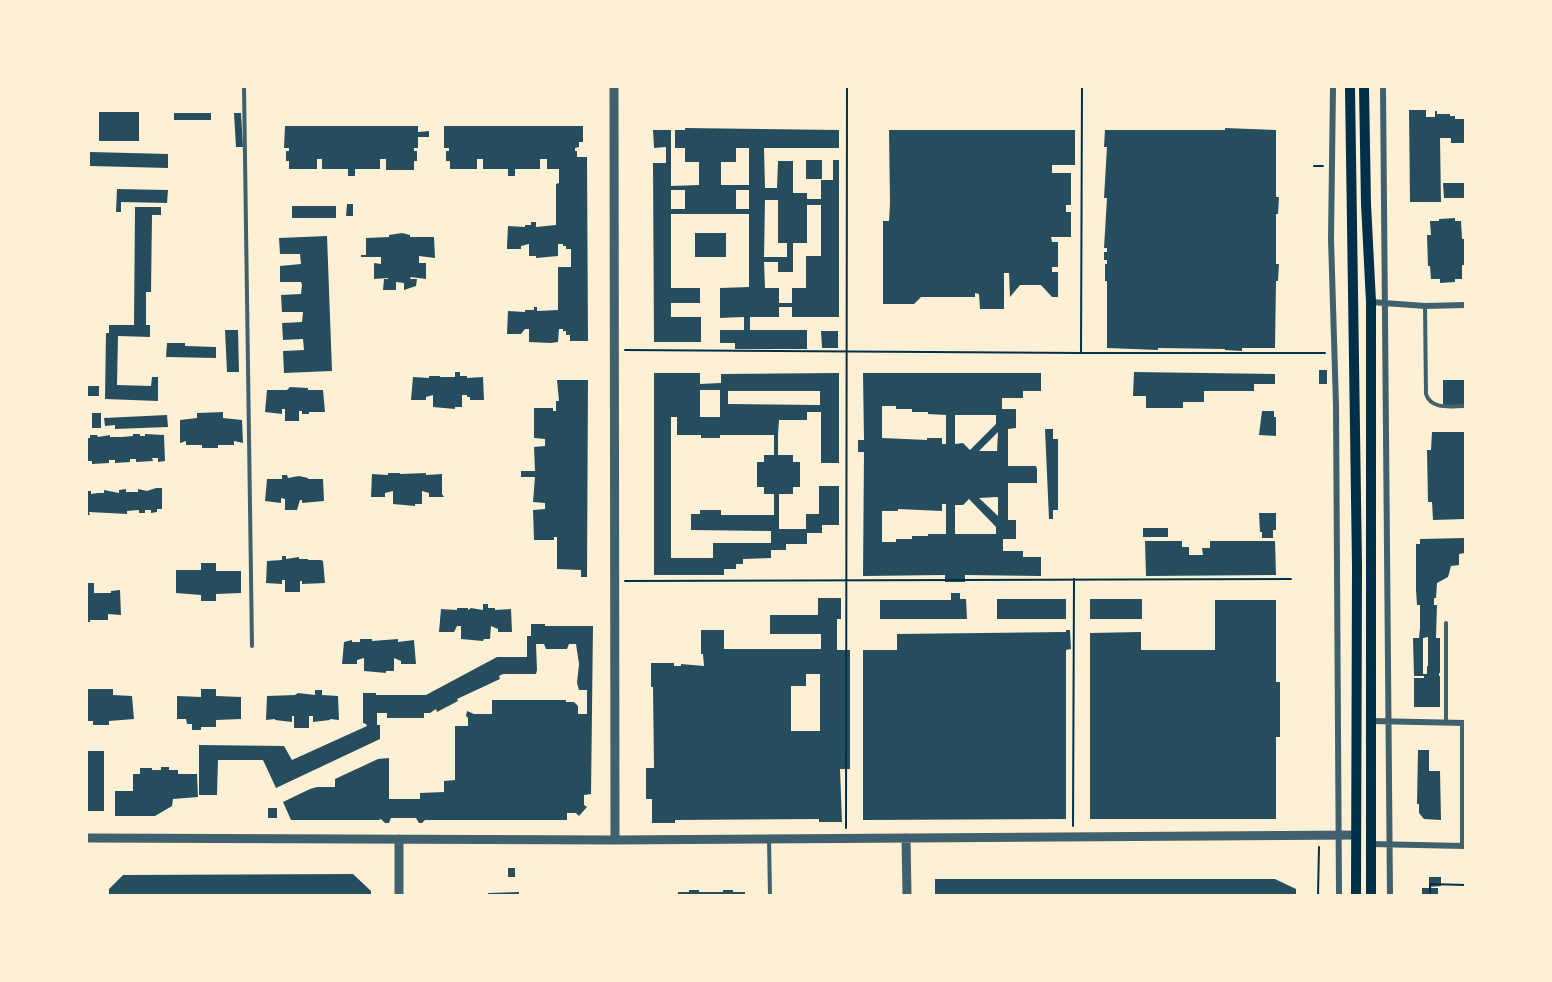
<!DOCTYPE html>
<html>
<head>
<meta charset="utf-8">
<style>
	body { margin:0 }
	#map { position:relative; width:1552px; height:982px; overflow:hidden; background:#fdf0d5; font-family:"Roboto Condensed",sans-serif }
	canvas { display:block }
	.frame { position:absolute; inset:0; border:88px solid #fdf0d5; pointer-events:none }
</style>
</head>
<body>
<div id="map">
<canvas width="1552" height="982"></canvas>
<div class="frame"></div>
</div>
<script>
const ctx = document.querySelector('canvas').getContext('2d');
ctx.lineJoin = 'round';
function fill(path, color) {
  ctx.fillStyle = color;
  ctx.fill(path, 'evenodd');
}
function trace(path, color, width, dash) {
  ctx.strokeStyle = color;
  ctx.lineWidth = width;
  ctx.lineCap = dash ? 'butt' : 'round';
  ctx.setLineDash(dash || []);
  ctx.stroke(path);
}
fill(new Path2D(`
	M1409,110H1426V117H1435V111H1437V114H1450V116H1455V119H1465V143H1451V138H1440L1441,202H1410Z
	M99,112H139V141H99Z
	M174,113H211V120H174Z
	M234,113H241L243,147H236Z
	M285,126H418V132L429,131V137H418V148H414V151H417V161H414V170H386V159H380V169H355V176H348V169H322V159H317V169H289V161H286V151H289V148H284Z
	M444,126H583V142H579V147L575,148V151H577V157H587L588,341H570V335H566V331H563V329H559L558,342L551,343L529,342V329H525L521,334H507L508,311L525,312V310H534V307H537V311L558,310V267H571V249H566V246H563V244H558V256L536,258V256H529V244L521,246V249H507V246L508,226L525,227V225H531V222H536V227L556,225V184L559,183V169H547V159H540V169H515V176H508V169H483V159H477V169H450V161H446V151H449V148H444Z
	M685,128L839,130V148H764L765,188H777L778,161H793V193H807V199H821V180H833V160H839V317H792V307H779V317H750V330H807V349H735V343H720V330H744V317L720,318V288L749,287V214H671V288H700V303H671V317H701V342H654L653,163H666V147L654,148L653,130H671V186L699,185V162H685V148H675V130H685ZM736,148H749V185H721V162H736ZM671,190H685V209H671ZM736,190H749V209H736ZM765,200H778V243H787V257H764ZM807,205H821V256H806V288H792V303H779V288H765L764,262H778V272H793V243H807Z
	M1225,128L1276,130V197H1279L1278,214H1276V264H1279L1278,281H1276L1275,348H1242V351L1225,350V349L1158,348V350L1107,348V281H1105V264H1107V260H1104V252H1107V248H1104L1107,198H1104L1107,147H1104L1105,130H1225Z
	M889,130H1075V165H1052V173H1071V205H1066V212H1071V237H1051L1052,242H1058V267H1052V272H1058V297H1052L1041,285H1020L1010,297L1009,273H1004V309H980L979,294L975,293V297H921L914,304H883V221H889L890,203Z
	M90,152L168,154V168L90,166Z
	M806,160H822V179H806Z
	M1443,183H1465V198H1444Z
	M117,189L168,190L167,203L121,202V212H116Z
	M347,204H353V216H346Z
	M292,206H336V218H292Z
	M135,207H161V215H152L151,292H146V325H150V337L118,336L117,385L151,386L152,377H158V401L105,399L106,333H109V325H134Z
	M1455,218V221H1461L1462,239H1465V265H1462V279H1455V282L1440,283V279H1431L1430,266H1428L1427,235H1431L1430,221H1439V219Z
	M402,233L410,235V237H434L435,258L419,256V263H426V279L411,277L410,279H417L416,286L404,290V283L396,282V290H383L384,279H388V278L374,279V263L381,264V257H361V255H366V238L389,237V235Z
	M695,233H726V257H695Z
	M327,236L332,371L284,373L283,351L304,350L303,339L283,340L282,323L302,322L303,312H282L281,295L301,294L302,285L301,282H280V266L301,264L300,254H280L279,238Z
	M225,330H238L239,372H227Z
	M821,331H838V348H822Z
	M167,343H185V346L216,347V358L166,357Z
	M1319,370H1327V384H1319Z
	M455,372H460V376H467V378L483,377L484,400H470V397H467V395H462V407H455V409L433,407V395L426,397V400H411L413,377L429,378V376H440V377H455Z
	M1134,372L1275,374V384H1254V391H1204V402H1183V408H1146V396H1133Z
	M654,373H700V384L721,383V374L839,373V463H821V412H807V420H779L778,435V455H793V462H800V487H793V494H779V529H806V514H819V486H839V525H822V533H807V544H786V550H771V558L743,559V564H736V569H724V575H654ZM700,390H720V417H700ZM728,391H820V405L728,404ZM671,417H677V435H701V438H720V435H774V455H764V462H757V487H764V494H774V515H721V510H700V514H691V530L771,531V543H713V558H671Z
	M863,373H1041V391H1023V398H1002V409H1016V428L1008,429V466H1036L1037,469V483H1008V520H1016V539H1003V551H1023V557H1041V576L965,575V582H945V575L863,576L864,452H858V440H864ZM882,406H896V409H912V412H928V414L946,415V444H942V438H927V440L882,438ZM955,415H996V424L970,450L963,443L955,444ZM998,432L997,451H979ZM997,497L998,498V516L979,498ZM969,499L996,527V534H955V505H963ZM942,504H946V534H928V536H912V539H896V542H882V511H898V509L942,511Z
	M557,380H588L587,577H581V570L557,569V537H554V540H534L533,510L545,509V503L533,502L535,477H521V471H535L534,447L545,446V439L534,438V408H553V411H556V401H559Z
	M1443,380H1465V406L1443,407Z
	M87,386H99V396H87Z
	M290,387L308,388V390H323L325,412H309V414H302V411H299V421H285V409H282V414L265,412L267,390H287Z
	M1262,411H1274V417H1276V436L1259,435Z
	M223,412V418L242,420L243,443L234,441V445H218V448H202V445H186V441L180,443V420L197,418V413Z
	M92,413H101V428H92Z
	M167,415L168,427L115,429V425L105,426L104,418Z
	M1045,429H1053V439H1058V510H1053V519H1049Z
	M1432,432H1465V519L1433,520L1432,502H1428L1427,450H1431Z
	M133,434H140V436H145V434L164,435L165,461L158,462V458H152L153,461L136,462V459H130V462L115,463V460H109V463L92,464V461H87V438H90V435H97L98,437L110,435V437H122L133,436Z
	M388,473H400V474L426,473V475L442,474V494L444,497H429V493L422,491V504H415V506L393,504V491L385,493V497H371L372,474L388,475Z
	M282,475H287L288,478L299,476L308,478V479H323L324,501L302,503V500H300L297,510H285V499L281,498V503L265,501L267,479H282Z
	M156,488H162V509H157V512L151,513V510H145V513H139V510L127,511V514L89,512L90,515H87V491H91V494L98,493H104V490L119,493V490L126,489V492H138V489L147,491Z
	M1259,513H1276V530H1273V538H1262V532H1260Z
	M1143,528H1168V537H1143Z
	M1465,538V553L1459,554V565L1451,566L1448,577L1437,583L1436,598H1434V605H1437L1436,638H1440V673H1439V676H1440V707H1414V678H1424V676H1414L1413,638H1419L1420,628V605H1417L1416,590V544H1420V539ZM1428,637V666H1427V674H1423V638Z
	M1145,541H1182V547H1189V555H1203L1202,548H1210V541H1275L1276,575L1146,576Z
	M282,556H286V559L299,557V559H308V560H321L323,561L325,583L302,584V581H300V592H285V580H282V584L266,583L267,561L282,560Z
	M201,563H216V571H241V593L216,594V601H201V595L176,593V570H201Z
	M87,583H94V593H111V591L120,590L121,615L108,614V620H90V622H87Z
	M951,593H960V599H966L967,619H880V600H951Z
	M818,598H841V619H837V650H850V769H840L842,822H819V819L675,820V823H652V799H646V768H654L653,687H651V663H674V666H681V664L704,666L703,654H701V630H724V649H821V634H770V615H818ZM806,674H820V731H791V686H806Z
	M997,599H1066V619H997Z
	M1090,599H1142V619H1090Z
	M1215,600H1276V682H1280V737H1276V819H1090V633L1141,632V650H1215Z
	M483,604H488V608H495V610L511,609L512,632H498V629L491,626L490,639H484L483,641L461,639V626H457L454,632H439L441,609L457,610V608H468V610L471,608L483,610Z
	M531,624H545V626H593L591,794L584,795V805L587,807L579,816L576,813H567V820H425L422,823H419L416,818H391L389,823H385L381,819L379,820H291L283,802L310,789L317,787H335V779L378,759L389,758V799H420V793L444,792V781L455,780V726H468V718L466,716L467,711L474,714H492V700H566V702H574L578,706V714H587V690H579L577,683L579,664L576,644H569L567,649H546L544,644H536L537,670L536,674H503L499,676L500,679L457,699L458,701L437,712L436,709L430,713H424V718H387V713H377V725H380V739L276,788L263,760H218L217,795H199V745L284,746L292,760L367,726L366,724L363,723V693H376V695H426L497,657H527V636H531Z
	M1066,630H1070L1071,649L1066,650V819L863,820V650H897V634L1066,632Z
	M360,639H372V641L398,639V642L414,640L416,664H401V661L394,658V671H386V673L364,671V658L357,660V664H342L344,642L352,640V642H360Z
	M88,689H113V695L132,696L134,719L109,721V725H93V721H87Z
	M201,689H216V696L241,697V719L216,720V727H201V730H192V724H187L186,719H177V696L201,697Z
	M315,690H322V695L338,696L339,720L330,719V720L313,722V716H309V728H294V716H292V722L275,720V719L266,720L267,696L295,695L298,693L315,695Z
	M1418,750H1429V771H1440L1441,820L1424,819L1419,813V804H1417Z
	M87,751H104V811H87Z
	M161,767H169V770H178V774H197L198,797L173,799L172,806L155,816H115V791H133V774H140V768H152V770H161Z
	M268,808H277V818H268Z
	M508,868H515V877H508Z
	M353,874L371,891V895H109V889L123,875Z
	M1429,877H1441V886L1429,887Z
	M935,879H1275L1296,889V895H935Z
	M1422,888H1438V895H1422Z
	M689,890H699V892H723V890H733V892H745V895H678V892H689Z
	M519,892V895H488V893Z`), '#264d5e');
trace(new Path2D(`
	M1314,166H1323
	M625,350L1081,353H1325
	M1081,353L1082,87
	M625,581L1291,579
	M1073,826L1074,579
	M846,828L847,87
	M1318,895L1319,847
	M1430,895V884L1465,885`), '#003049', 2);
trace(new Path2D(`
	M244,87L252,646
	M1425,306L1426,394C1431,410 1451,406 1465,406
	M1446,722V623
	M1462,724V846
	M769,839L770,895`), '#3f606c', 4);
trace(new Path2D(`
	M1333,87L1331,239L1336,405L1339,895
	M1383,87L1390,895
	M1371,302L1425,306L1465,305
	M1371,721L1465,723
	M1370,844L1465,846`), '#3f606c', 6);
trace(new Path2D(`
	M614,87L615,840
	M87,838L615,840L1356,835
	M906,838L907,895
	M399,839V895`), '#3f606c', 9);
trace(new Path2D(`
	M1350,87L1357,566L1356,895
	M1364,87L1366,204L1371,302V895`), '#003049', 10);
</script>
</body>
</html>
